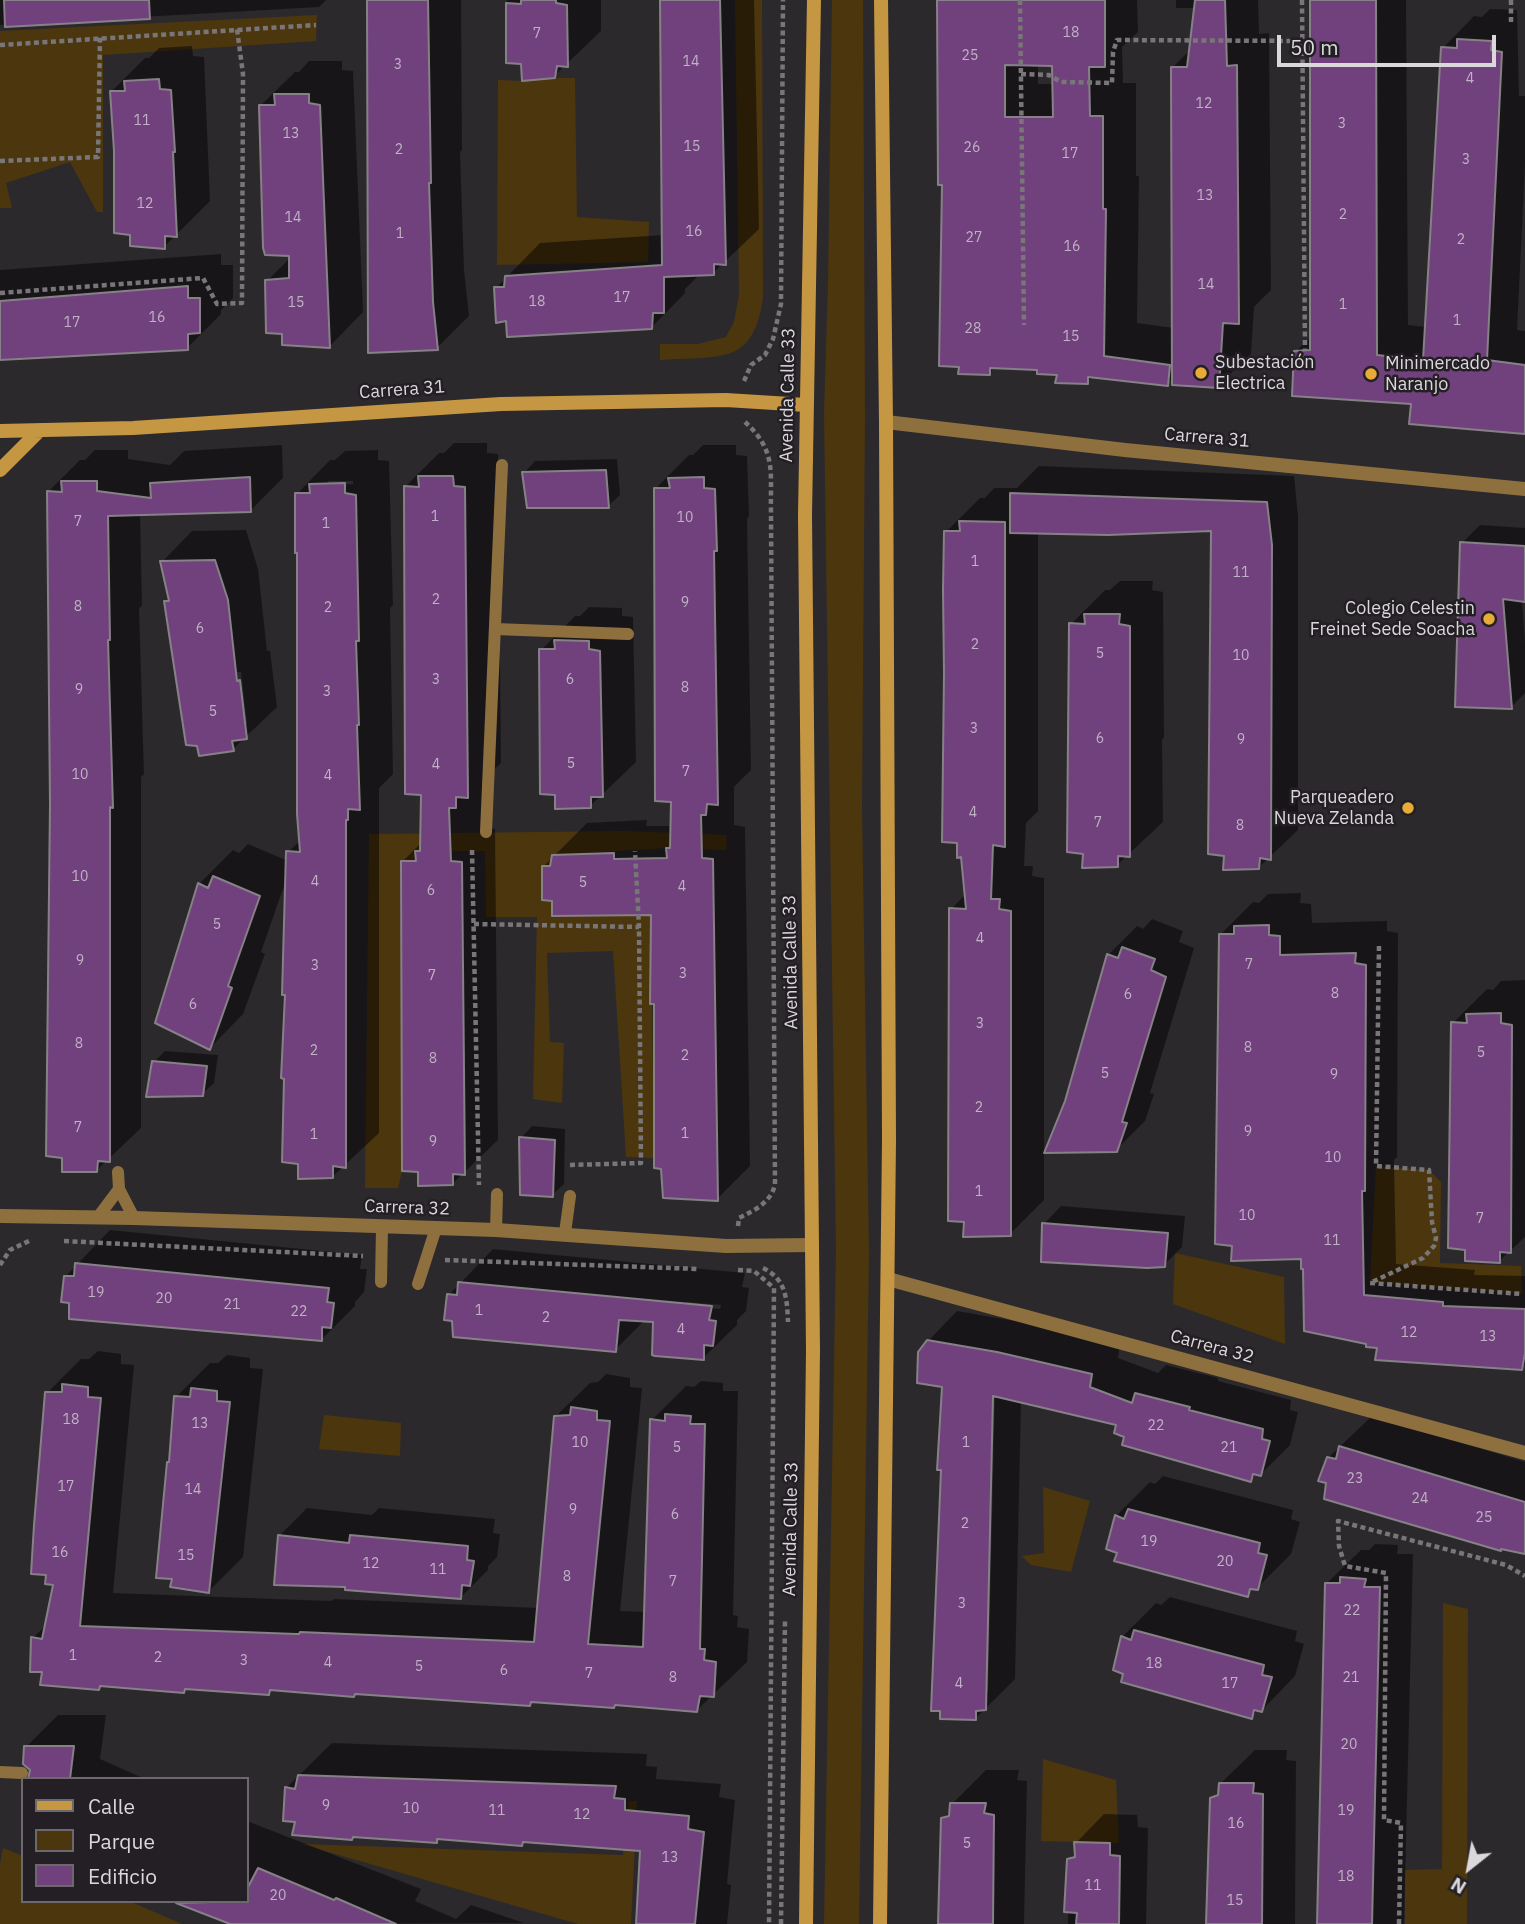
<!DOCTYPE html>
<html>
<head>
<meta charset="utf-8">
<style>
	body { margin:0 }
	#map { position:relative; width:1525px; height:1924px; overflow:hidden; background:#2c292d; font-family:"IBM Plex Sans",sans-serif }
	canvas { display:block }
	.legend { position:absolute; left:21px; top:1777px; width:228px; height:126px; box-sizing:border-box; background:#231f24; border:2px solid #6c696d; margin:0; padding:9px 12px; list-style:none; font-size:21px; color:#dad8db }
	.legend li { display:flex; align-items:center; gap:14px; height:35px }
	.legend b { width:35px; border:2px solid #6c696d }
	.north { position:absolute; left:1434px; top:1833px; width:70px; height:70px; -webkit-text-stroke:5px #231f24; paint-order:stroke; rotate:211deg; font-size:19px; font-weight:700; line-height:28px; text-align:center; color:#dad8db }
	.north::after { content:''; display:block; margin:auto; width:24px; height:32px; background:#dad8db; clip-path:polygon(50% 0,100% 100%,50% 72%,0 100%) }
	.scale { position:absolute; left:1277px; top:35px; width:219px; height:32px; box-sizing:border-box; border:4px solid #dad8db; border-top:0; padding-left:9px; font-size:21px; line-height:24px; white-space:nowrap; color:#dad8db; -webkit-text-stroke:5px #231f24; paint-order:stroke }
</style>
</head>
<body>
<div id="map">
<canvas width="1525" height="1924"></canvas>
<ul class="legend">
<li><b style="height:9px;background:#c69743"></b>Calle</li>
<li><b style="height:19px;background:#4c360e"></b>Parque</li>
<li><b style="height:19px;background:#71417e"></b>Edificio</li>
</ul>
<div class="north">N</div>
<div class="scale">50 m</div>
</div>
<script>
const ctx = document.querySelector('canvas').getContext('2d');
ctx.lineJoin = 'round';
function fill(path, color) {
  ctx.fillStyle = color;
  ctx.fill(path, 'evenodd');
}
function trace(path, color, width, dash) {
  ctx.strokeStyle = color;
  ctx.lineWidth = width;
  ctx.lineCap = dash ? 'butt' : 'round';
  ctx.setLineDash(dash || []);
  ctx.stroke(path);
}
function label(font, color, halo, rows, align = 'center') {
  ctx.font = font + ' "IBM Plex Sans",sans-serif';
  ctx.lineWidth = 5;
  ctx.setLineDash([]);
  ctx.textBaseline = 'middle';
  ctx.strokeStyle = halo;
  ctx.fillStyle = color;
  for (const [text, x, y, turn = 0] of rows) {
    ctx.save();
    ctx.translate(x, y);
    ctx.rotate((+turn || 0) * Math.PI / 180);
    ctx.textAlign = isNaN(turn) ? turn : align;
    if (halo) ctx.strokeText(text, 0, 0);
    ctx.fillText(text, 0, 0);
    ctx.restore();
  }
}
fill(new Path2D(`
	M735,0H762L763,296C761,316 754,344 733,352C715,360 680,358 660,360V344H698L726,337L734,322L739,295Z
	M832,0H863L865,418L862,808L869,1252L859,1924H824L836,1250L824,413L828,284Z
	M317,15L316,41L103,55V212H97L70,162L6,183L12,208H0V31Z
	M555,78H575L577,217L649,222L648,262L497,265L498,80L522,81Z
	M626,831L727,835L726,850L666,848L552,855L550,866H542V899L552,901V916L651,915L654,1158L626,1157L613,951L547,953L550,1042L564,1043L562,1103L533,1099L537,917H486L485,851H416V861H401L400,920L416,922L401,946V1005L417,1007L402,1029V1171L398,1188H365L369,834Z
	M1376,1166L1429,1170L1441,1182L1440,1263L1521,1266L1522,1294L1370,1283Z
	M1175,1253L1284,1277L1285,1344L1173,1304Z
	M324,1415L401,1423L400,1456L319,1449Z
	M1043,1487L1090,1501L1071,1572L1031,1565L1022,1556L1044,1553Z
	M1443,1603L1468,1609L1467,1924H1405V1870L1442,1869Z
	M1043,1759L1116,1780L1119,1843L1041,1841Z
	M629,1801H637L631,1924H578L301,1844L623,1855Z
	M3,1848L23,1856V1901H129L182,1924H0V1864Z`), '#4c360e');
fill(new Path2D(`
	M0,0H326L319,7L0,25Z
	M369,0H461L462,150L460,152L464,270L469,316L437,348Z
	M507,0H601V31L554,76L523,63L507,61Z
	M660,0H754L759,229L713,273L697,274V277L685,289V293L652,327L508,319L496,288L540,243L664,235L662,6H660Z
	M939,0H1137L1138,32L1122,47L1123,83H1136V176H1139L1137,323L1174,328L1172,68L1191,49L1196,8H1176V0H1258L1259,34L1269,33L1271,290L1254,307L1251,354L1218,386L1174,377L1167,384L1094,376L1087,382L1039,368L996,366L989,374L944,183ZM1038,64H1053L1054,84H1038Z
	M1312,0H1406L1408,325L1427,327L1443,48L1474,16L1482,17L1490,9L1517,10L1519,96H1525V165L1517,330L1525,331V432L1413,403L1296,351L1312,336Z
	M192,46L193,56L204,57L210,201L164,247L131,234L115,151L111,92L145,58H149L159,48Z
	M309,61H342V70L353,71L363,312L330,346L283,332L267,281L291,257L261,105L295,72H299Z
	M221,254V265H233V298L221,310V314L187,348L18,358L16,360L0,361V270Z
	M454,443H487V453L498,454L501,763L482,781L484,827L495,829L498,1140L452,1184L402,862L422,842L423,794L405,487L439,453H444Z
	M282,445L283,478L251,510L140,513L142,606L139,608L144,774L141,777V1128L97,1170L52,804L48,492L80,460H85L95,450H128V459L170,465L184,451Z
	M703,445H736V455L747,456L749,516L747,519L751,770L734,787V825L745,827L750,1166L717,1199L656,1002L653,914L554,899L543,867L587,823L647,820L646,826H672L655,489L689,455H693Z
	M378,450V460L389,461L393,605L390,608L393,774L379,788V1133L333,1176L287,994L286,880L261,952L265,954L243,1014L210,1048L199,884L233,850L239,853L248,844L288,861V852L301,840L297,494L330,460H335L345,451ZM328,481H353V484L328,485Z
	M617,459L620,495L608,506L524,473L535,461Z
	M1039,466L1294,476L1298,516V830L1258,868L1213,529L1038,532V811L1026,823L1024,866H1033L1032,876L1044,878V1200L1010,1234L951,909L966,894L946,532L980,498H985L994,488H1017Z
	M1480,525L1525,528V600H1522L1525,642V693L1511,707L1462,543Z
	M246,530L258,569L267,651H270L277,707L233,749L166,602L170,598L162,562L192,531ZM237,672H241L247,724H243Z
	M1120,581H1153L1152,590L1163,592L1164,737L1162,740L1163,822L1117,865L1071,624L1105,590H1110Z
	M589,607L622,608V616L633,617L636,762L590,806L541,650L575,616H580Z
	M1301,893L1300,903L1311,904L1312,923L1387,921V931L1398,933L1397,1157L1394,1160L1396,1264L1475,1270L1474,1275L1525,1276V1364L1521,1368L1379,1347L1303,1257L1220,935L1253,902L1259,903L1268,894Z
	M1152,919L1183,931L1179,942L1194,948L1150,1093L1154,1094L1145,1121L1116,1150L1067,1102L1108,955L1137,926L1143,929Z
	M1525,980V1237L1499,1261L1466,1248L1453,1023L1487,989L1493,990L1501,981Z
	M165,1051L218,1055L214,1083L202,1094L154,1062Z
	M532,1126L565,1129L564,1184L552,1195L521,1138Z
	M1061,1206L1185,1216L1182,1247L1164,1265L1044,1224Z
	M110,1230L362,1255L360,1269H367L364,1292L355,1302V1306L321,1340L65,1277Z
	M493,1249L745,1273L742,1287L749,1288L746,1311L737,1320V1325L703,1358L655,1321L645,1320L615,1350L449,1295ZM686,1302L721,1305L720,1309L686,1305Z
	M957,1311L1026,1323L1120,1345L1118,1358L1158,1373L1166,1365L1218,1378V1381L1291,1400L1290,1410L1298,1412L1290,1445L1261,1474L1257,1473L1250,1480L1126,1436L1118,1423L1021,1401L1015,1679L976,1718L942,1468L944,1385L928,1341ZM992,1387H995L988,1691H985Z
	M98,1351L121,1354V1364L134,1365L113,1593L330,1601L335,1599L538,1608L556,1416L590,1383L598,1382L606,1374L630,1378V1387L642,1388L620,1611L646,1612L652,1420L686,1386L694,1387L701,1381L723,1383V1391H738L733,1615L738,1616L737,1627L749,1629L747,1662L697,1710L616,1704L533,1700L529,1704L356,1693L354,1695L273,1689L269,1693L187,1687L184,1691L102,1684L98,1688L44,1671L33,1638L47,1624L55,1584L47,1393L81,1359H89Z
	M227,1355L250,1358V1368L263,1369L243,1557L209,1591L174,1577L176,1397L210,1363H218Z
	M1372,1416L1525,1462V1552L1328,1458Z
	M1163,1476L1293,1510L1291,1519L1300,1522L1291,1554L1257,1588H1254L1247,1595L1119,1552L1116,1516L1150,1482L1155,1484Z
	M307,1508L372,1515L379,1508L495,1519L493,1533L500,1534L497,1557L488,1566V1570L461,1597L346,1586L279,1536Z
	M1375,1544L1398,1545L1397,1554H1413L1404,1924H1317L1327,1583L1361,1550H1369Z
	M1170,1597L1297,1631L1295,1641L1304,1644L1295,1676L1262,1710L1259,1709L1251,1717L1122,1637L1156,1603L1161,1605Z
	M58,1715H106L100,1759L145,1779H27L32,1774L26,1747Z
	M332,1743L647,1754L646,1766L657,1767L656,1779L721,1784L719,1797L735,1800L727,1884L731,1885L727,1924H637L642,1850L440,1837L436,1841L297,1821L286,1788Z
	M1255,1750H1287L1286,1760L1296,1761L1295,1924H1208L1212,1798L1220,1790L1221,1783Z
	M986,1770H1019L1017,1780L1027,1781L1024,1924H940L943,1819L951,1810L952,1804Z
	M23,1791V1818H21Z
	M1104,1814L1137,1815L1138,1827L1148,1828L1146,1924H1068L1069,1860L1076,1853V1843Z
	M247,1821L421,1889L415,1901L456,1919L471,1905L524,1923L236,1924L177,1901H247Z`), '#0007');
const building = new Path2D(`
	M4,0H149L150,19L5,27Z
	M367,0H428L431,183H429L433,302L438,350L368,353Z
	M521,0H556V3L567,5L568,67L557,66L555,78L522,81L521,64L506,63V3L521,4Z
	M660,0H720L726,265L714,264V275L664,277V313H653L652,329L507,337L506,321L496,323L494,287H504L505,276L662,265Z
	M937,0H1105V67H1089L1090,116H1103V209H1106L1104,356L1170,365L1168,386L1088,377V384L1055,383L1057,375L1037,374V370L990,368V375L958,374L959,367L939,366L942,185H938ZM1005,65L1052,66L1053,117H1005Z
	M1195,0H1225L1227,66L1237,65L1239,324L1223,323L1219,388L1172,385L1171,67H1187Z
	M1310,0H1376L1377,355L1423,360L1441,47L1457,48V39L1492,41L1491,50L1502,52L1487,360L1525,365V434L1409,424L1411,404L1292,396L1294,351L1310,350Z
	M159,79L160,89L171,90L175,152H173L177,237L165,236V249L130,246V235L114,233V151L110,91H125L124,81Z
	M274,94H309V103L320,105L330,348L282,345V334L266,333L265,280L289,278V256L265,255L263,248L259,105H275Z
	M188,286V298H200V333L188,334V350L0,360V301Z
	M606,470L609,508H527L522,472Z
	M418,476H453L454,486L465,487L468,798L456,797V808H449L451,861L462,862L465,1175L453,1174V1185L418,1186V1172L402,1171L401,861H416L415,851H420L421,795L405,794L404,486L419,487Z
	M250,477L251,512L108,516L110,640H108L113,808L110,807V1162L98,1161L97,1172H62V1158L46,1156L50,804L47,491L62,492L61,481H97V491L151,498L150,483Z
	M704,477V488L715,489L717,551H714L718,805L707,804L706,815H701L702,858L713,859L718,1201L663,1198L661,1169L654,1168V1004H650L651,915L552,916V901L542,900V866H550L552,855L614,853V859L667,858L666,848H670L671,802L655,801L654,488H670L668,478Z
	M345,483V493L356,495L359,641H356L359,725H357L360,810L348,809V820H346V1168L333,1166V1178L298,1179V1164L282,1162L284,1079L281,1078L285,995H282L286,851L300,852L297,814V553H295V493H310L309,484Z
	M1010,493L1267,502L1272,545L1271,860L1260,858L1259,869L1223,870L1224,856L1208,854L1211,531L1108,535L1010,533Z
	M959,521L1005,522V847L993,845L991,899H1000L999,909L1011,911V1236L963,1237L964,1222L948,1221L949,908L966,909L961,857L957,858V843L942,842L944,673L943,590L944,531H960Z
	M1460,542L1525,546V602L1503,599L1512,709L1455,707Z
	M215,560L228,600L237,681L240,680L247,739L232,741L234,751L199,756L197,746L186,745L164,601H169L160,561Z
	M1084,614H1120L1119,624L1130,626V857L1118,856V867L1082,868L1083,854L1067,852L1069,623L1085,624Z
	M554,640L589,641V649L600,651L603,797H591V808L555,809V795L540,794L539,649H555Z
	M213,876L260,896L228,986L232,988L210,1050L155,1023L198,883L208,888Z
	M1269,925V935L1280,936V955L1356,953L1355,963L1366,965L1365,1191H1362L1364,1295L1443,1302V1306L1525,1309V1353L1522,1370L1375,1360L1377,1348L1366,1347V1344L1304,1331L1303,1269H1301V1259L1231,1261L1232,1246L1215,1244L1219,934H1234V926Z
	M1122,947L1155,959L1151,970L1166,977L1122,1122L1127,1123L1117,1152L1044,1153L1065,1101L1107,954L1118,958Z
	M1501,1013V1023L1512,1025L1511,1253L1500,1252V1263L1465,1261V1250L1448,1248L1451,1022L1467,1023L1466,1014Z
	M152,1061L207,1066L203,1096L146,1097Z
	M519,1137L555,1140L553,1197L520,1195Z
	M1042,1223L1168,1233L1165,1267L1147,1268L1041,1262Z
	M75,1263L329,1288L327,1302L334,1303L331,1328L322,1327V1341L69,1319V1303L61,1302L64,1276H74Z
	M458,1282L712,1306L709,1320L716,1321L713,1346L704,1345V1360L655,1356L652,1355L653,1322L619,1320L616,1352L453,1337L452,1321L444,1320L447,1294L457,1295Z
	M927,1340L997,1352L1092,1374L1090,1387L1132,1403L1135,1393L1190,1407L1189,1410L1263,1429L1262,1439L1270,1441L1261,1476L1253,1474L1251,1482L1122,1445L1124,1437L1114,1433L1116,1425L993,1396L986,1710L976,1711V1720L940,1719V1711H931L941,1470H937L942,1387L917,1383L918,1352Z
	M62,1384L88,1387V1397L101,1398L80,1626L296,1634H299L300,1632L534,1642L554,1416L570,1415L571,1407L597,1411V1420L610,1421L588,1644L643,1647L650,1419L665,1421V1414L691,1416L690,1424H705L700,1649H705L704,1660L716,1662L714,1697L700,1696L697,1712L615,1705L614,1708L531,1702L530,1706L355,1694L354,1697L270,1690L269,1695L185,1689L184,1693L100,1686L99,1690L40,1685L42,1672H30L31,1637L42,1639L53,1585L45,1584L46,1575L31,1574L34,1525L45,1392H62Z
	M191,1388L217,1391V1401L230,1402L209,1593L170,1587L172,1579L156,1578L167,1462H169L174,1396L190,1397Z
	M1339,1446L1525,1502V1554L1501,1549V1551L1324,1499L1326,1483L1318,1481L1327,1457L1336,1459Z
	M1128,1509L1260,1543L1258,1553L1267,1555L1258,1590L1250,1589L1248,1597L1114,1561L1117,1553L1106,1549L1115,1515L1124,1519Z
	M278,1535L349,1543L350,1535L468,1546L467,1560L474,1561L470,1586L462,1585L461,1599L345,1590V1587L274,1585Z
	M1340,1577L1366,1579L1364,1587H1380L1372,1924H1317L1325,1583H1340Z
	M1134,1630L1264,1665L1262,1675L1272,1677L1262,1712L1254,1710L1252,1719L1121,1682L1123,1674L1113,1670L1121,1636L1131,1640Z
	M24,1746H74L70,1779H28L30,1770L23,1764Z
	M298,1775L616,1786L614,1798L625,1799V1810L689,1816L688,1829L704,1832L695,1924H636L640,1851L523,1842L522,1846L437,1839V1843L353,1837L352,1840L292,1835L295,1822L283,1821L285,1787L295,1789Z
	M1219,1783H1254L1253,1793L1263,1794L1262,1924H1206L1210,1798L1218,1795Z
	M950,1803H986L984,1813L994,1815L993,1924H938L941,1818L949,1816Z
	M1074,1842L1110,1843V1855L1120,1856L1119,1924H1076L1077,1913L1064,1912L1067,1859L1075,1857Z
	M258,1868L334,1900L336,1898L396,1924H230L176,1903L247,1901V1889Z`);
fill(building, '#71417e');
trace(building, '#868187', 2);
trace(new Path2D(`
	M1020,0L1024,325
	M1302,0L1305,350
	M1511,0V25
	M0,45L316,25
	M1021,74L1049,75L1061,82L1112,83L1113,52L1117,40L1302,41
	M0,161L98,157L100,37
	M0,293L203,278L217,304L242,303L243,74L237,29
	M744,381L751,365L765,355L773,339L781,304L783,0
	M472,850L479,1185
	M474,924L639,927
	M1379,946L1376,1166L1429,1170L1432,1222L1436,1238L1434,1246L1423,1258L1370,1283L1522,1294
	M570,1165L641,1163L639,927L635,851
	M738,1226L739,1218C755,1210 770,1203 775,1185L771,512C770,472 777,451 745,422
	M64,1241L363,1256
	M445,1260L699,1269
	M0,1265L10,1250L31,1240
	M763,1268C786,1279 787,1298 788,1322
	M738,1270L754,1271L774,1288L769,1924
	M781,1924L785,1621
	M1399,1924L1401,1823L1384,1820L1386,1573L1345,1566L1339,1546L1338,1521L1506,1565L1525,1576`), '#79767a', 4.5, [5, 3.5]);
trace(new Path2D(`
	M495,629L628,634
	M486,832L502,465
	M118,1172L119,1189
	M98,1217L119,1189L134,1218
	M496,1230L497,1194
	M565,1233L570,1196
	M381,1282L382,1227
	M418,1284L436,1228
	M0,1772L22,1773`), '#8e703f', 12);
trace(new Path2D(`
	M886,422L1125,450L1525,489
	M0,1216L134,1218L496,1230L726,1246L812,1245
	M888,1279L1525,1453`), '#8e703f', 14);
trace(new Path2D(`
	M0,431L133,428L501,404L726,400L806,405
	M0,470L40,430
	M806,1924L813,1350L805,515L814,0
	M880,1924L889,1140L886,422L881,0`), '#c69743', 14);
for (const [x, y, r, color] of [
	[1201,373,7,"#e8ab37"],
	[1371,374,7,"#e8ab37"],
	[1489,619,7,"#e8ab37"],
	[1408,808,7,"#e8ab37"]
]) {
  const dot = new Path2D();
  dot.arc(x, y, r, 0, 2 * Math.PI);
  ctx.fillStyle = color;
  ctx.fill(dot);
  trace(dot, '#231f24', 2.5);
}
label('14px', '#c0b2c4', null, [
	["18",1071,33],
	["7",537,34],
	["25",970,56],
	["14",691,62],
	["3",398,65],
	["4",1470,79],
	["12",1204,104],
	["11",142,121],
	["3",1342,124],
	["13",291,134],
	["15",692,147],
	["26",972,148],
	["2",399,150],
	["17",1070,154],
	["3",1466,160],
	["13",1205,196],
	["12",145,204],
	["2",1343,215],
	["14",293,218],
	["16",694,232],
	["1",400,234],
	["27",974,238],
	["2",1461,240],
	["16",1072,247],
	["14",1206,285],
	["17",622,298],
	["18",537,302],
	["15",296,303],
	["1",1343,305],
	["16",157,318],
	["1",1457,321],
	["17",72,323],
	["28",973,329],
	["15",1071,337],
	["1",435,517],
	["10",685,518],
	["7",78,522],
	["1",326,524],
	["1",975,562],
	["11",1241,573],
	["2",436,600],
	["9",685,603],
	["8",78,607],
	["2",328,608],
	["6",200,629],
	["2",975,645],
	["5",1100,654],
	["10",1241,656],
	["3",436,680],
	["6",570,680],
	["8",685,688],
	["9",79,690],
	["3",327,692],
	["5",213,712],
	["3",974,729],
	["6",1100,739],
	["9",1241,740],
	["5",571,764],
	["4",436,765],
	["7",686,772],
	["10",80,775],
	["4",328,776],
	["4",973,813],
	["7",1098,823],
	["8",1240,826],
	["10",80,877],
	["4",315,882],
	["5",583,883],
	["4",682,887],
	["6",431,891],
	["5",217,925],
	["4",980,939],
	["9",80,961],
	["7",1249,965],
	["3",315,966],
	["3",683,974],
	["7",432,976],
	["8",1335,994],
	["6",1128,995],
	["6",193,1005],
	["3",980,1024],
	["8",79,1044],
	["8",1248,1048],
	["2",314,1051],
	["5",1481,1053],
	["2",685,1056],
	["8",433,1059],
	["5",1105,1074],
	["9",1334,1075],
	["2",979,1108],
	["7",78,1128],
	["9",1248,1132],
	["1",685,1134],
	["1",314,1135],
	["9",433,1142],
	["10",1333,1158],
	["1",979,1192],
	["10",1247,1216],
	["7",1480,1219],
	["11",1332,1241],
	["19",96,1293],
	["20",164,1299],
	["21",232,1305],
	["1",479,1311],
	["22",299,1312],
	["2",546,1318],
	["4",681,1330],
	["12",1409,1333],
	["13",1488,1337],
	["18",71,1420],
	["13",200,1424],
	["22",1156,1426],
	["10",580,1443],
	["1",966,1443],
	["5",677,1448],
	["21",1229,1448],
	["23",1355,1479],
	["17",66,1487],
	["14",193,1490],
	["24",1420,1499],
	["9",573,1510],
	["6",675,1515],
	["25",1484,1518],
	["2",965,1524],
	["19",1149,1542],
	["16",60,1553],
	["15",186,1556],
	["20",1225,1562],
	["12",371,1564],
	["11",438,1570],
	["8",567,1577],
	["7",673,1582],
	["3",962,1604],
	["22",1352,1611],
	["1",73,1656],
	["2",158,1658],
	["3",244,1661],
	["4",328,1663],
	["18",1154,1664],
	["5",419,1667],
	["6",504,1671],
	["7",589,1674],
	["8",673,1678],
	["21",1351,1678],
	["4",959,1684],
	["17",1230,1684],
	["20",1349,1745],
	["9",326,1806],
	["10",411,1809],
	["11",497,1811],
	["19",1346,1811],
	["12",582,1815],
	["16",1236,1824],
	["5",967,1844],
	["13",670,1858],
	["18",1346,1877],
	["11",1093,1886],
	["20",278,1896],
	["15",1235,1901]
]);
label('18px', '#dad8db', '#231f24', [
	["Subestación",1215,363],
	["Electrica",1215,384],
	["Minimercado",1385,364],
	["Naranjo",1385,385],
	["Colegio Celestin",1475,609,"right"],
	["Freinet Sede Soacha",1475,630,"right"],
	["Parqueadero",1394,798,"right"],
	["Nueva Zelanda",1394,819,"right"]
], 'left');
label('18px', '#dad8db', '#231f24', [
	["Carrera 31",402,390,-4],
	["Avenida Calle 33",788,395,-89],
	["Carrera 31",1207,438,5],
	["Avenida Calle 33",791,962,-91],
	["Carrera 32",407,1208,2],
	["Carrera 32",1212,1347,15],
	["Avenida Calle 33",791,1529,-89]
]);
</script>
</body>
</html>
